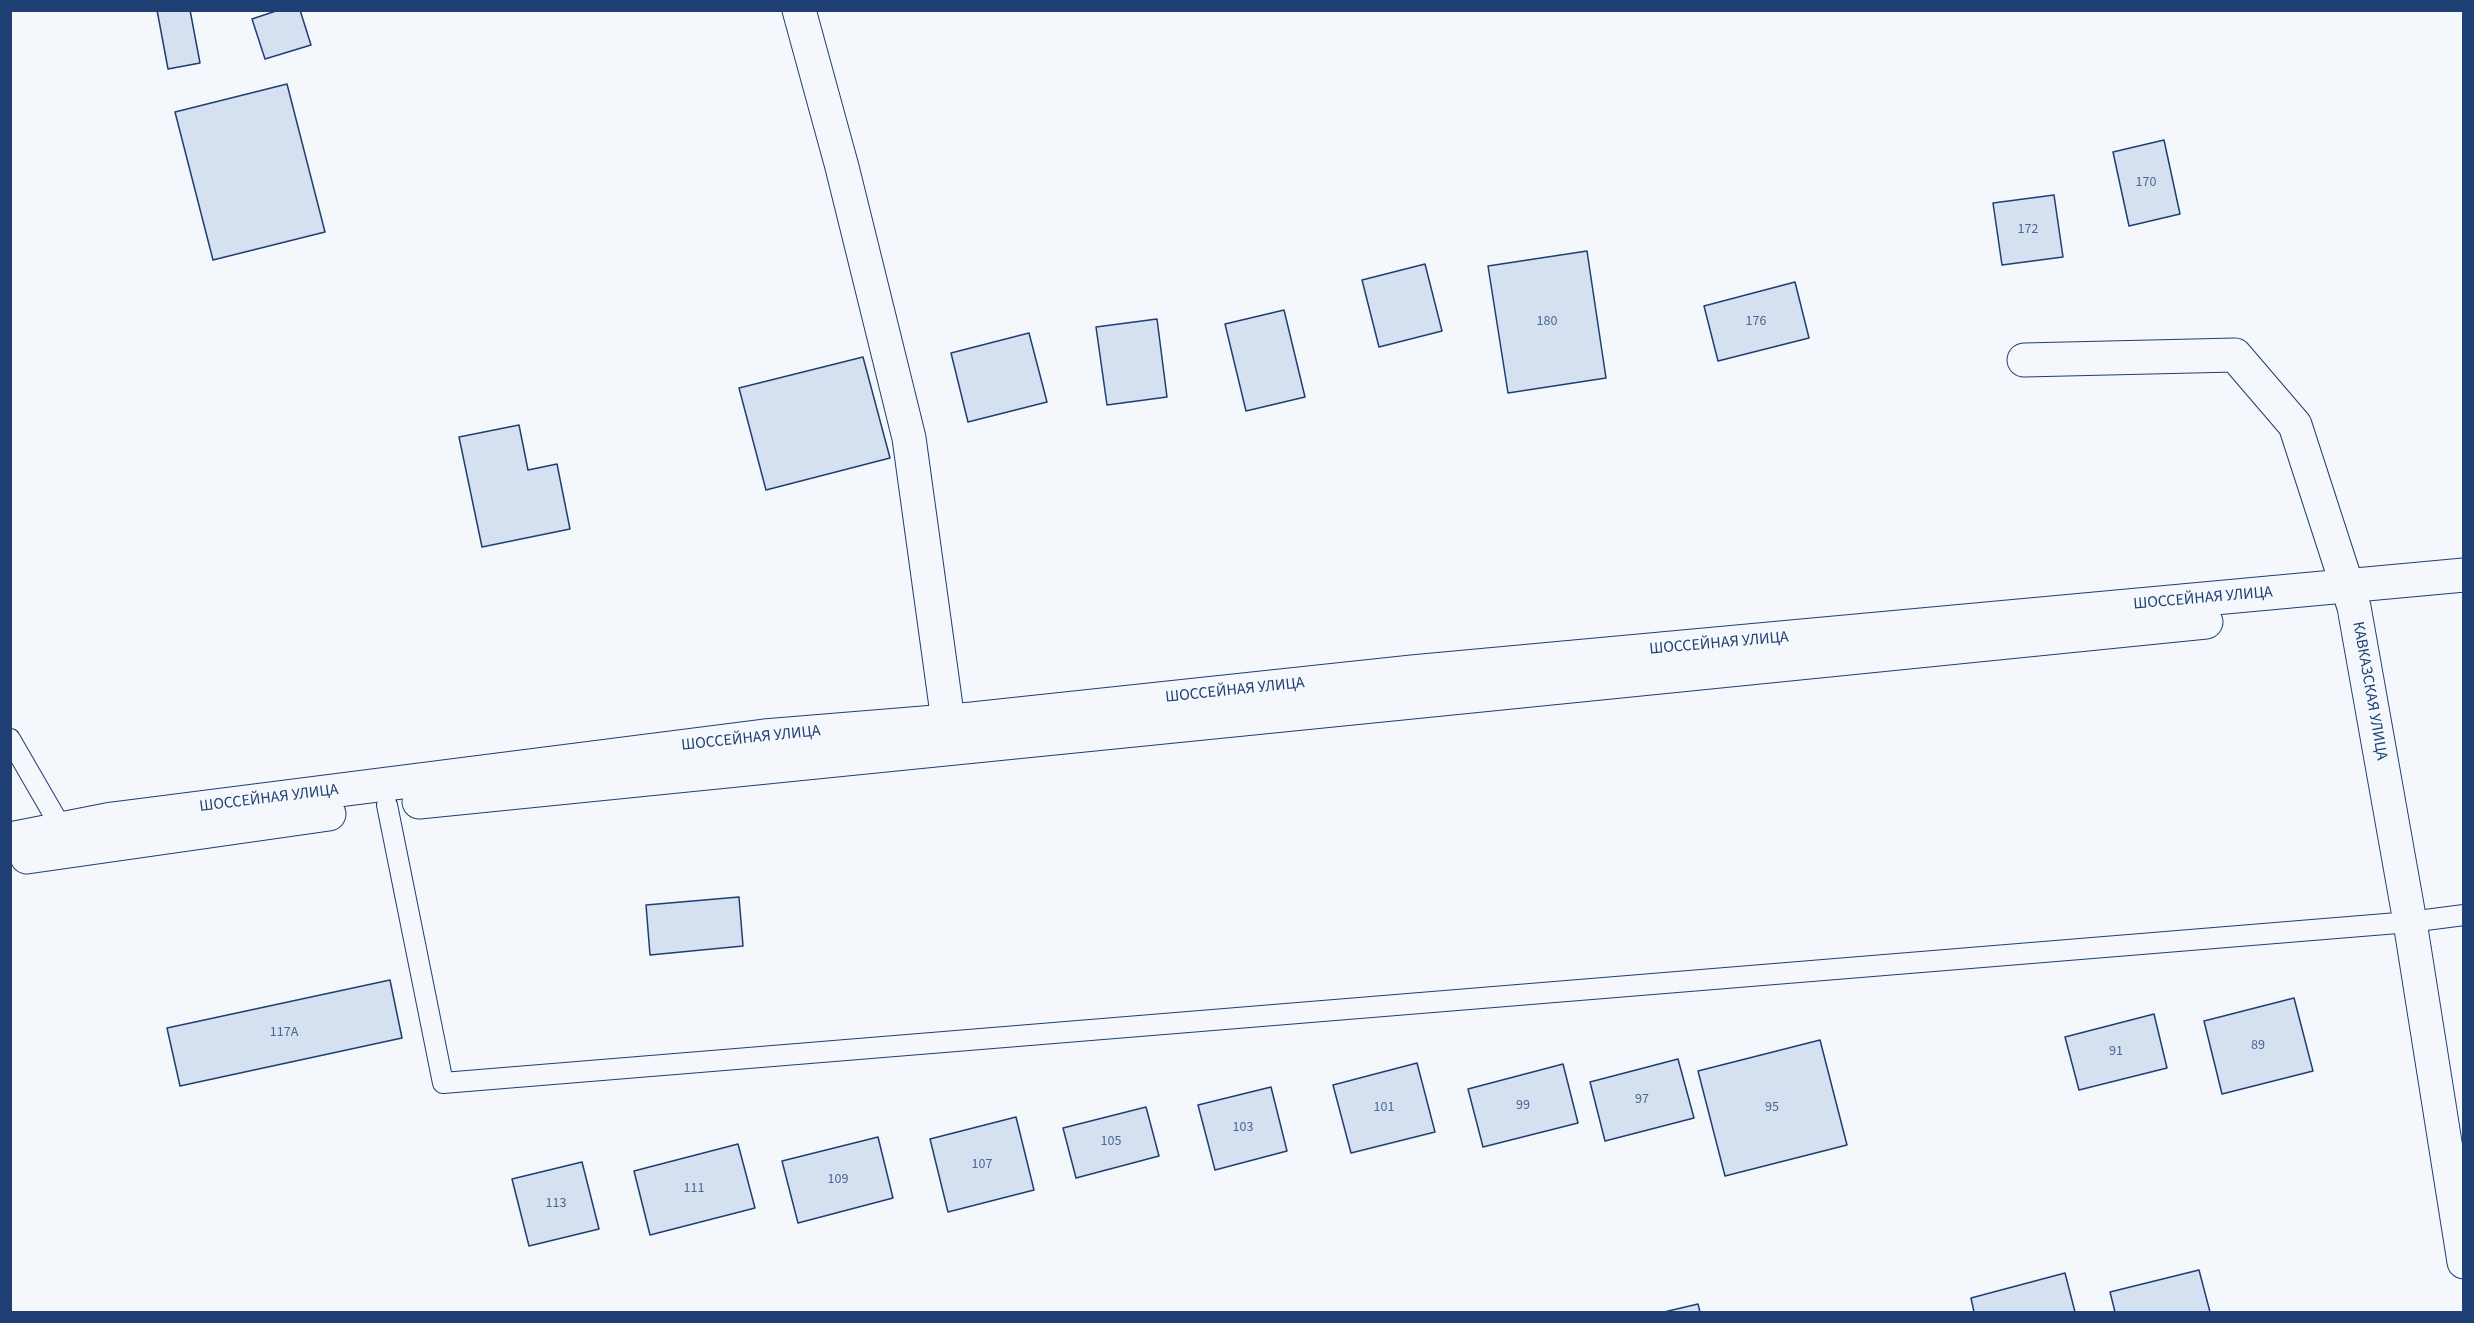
<!DOCTYPE html>
<html>
<head>
<meta charset="utf-8">
<style>
	body { margin:0 }
	#map { position:relative; width:2474px; height:1323px; overflow:hidden; background:#f4f7fb; font-family:"Source Sans 3",sans-serif }
	canvas { display:block }
	.frame { position:absolute; inset:0; border:12px solid #1d3f73; pointer-events:none }
</style>
</head>
<body>
<div id="map">
<canvas width="2474" height="1323"></canvas>
<div class="frame"></div>
</div>
<script>
const ctx = document.querySelector('canvas').getContext('2d');
ctx.lineJoin = 'round';
function fill(path, color) {
  ctx.fillStyle = color;
  ctx.fill(path, 'evenodd');
}
function trace(path, color, width, dash) {
  ctx.strokeStyle = color;
  ctx.lineWidth = width;
  ctx.lineCap = dash ? 'butt' : 'round';
  ctx.setLineDash(dash || []);
  ctx.stroke(path);
}
function label(font, color, halo, rows, align = 'center') {
  ctx.font = font + ' "Source Sans 3",sans-serif';
  ctx.lineWidth = 4.5;
  ctx.setLineDash([]);
  ctx.textBaseline = 'middle';
  ctx.strokeStyle = halo;
  ctx.fillStyle = color;
  for (const [text, x, y, turn = 0] of rows) {
    ctx.save();
    ctx.translate(x, y);
    ctx.rotate((+turn || 0) * Math.PI / 180);
    ctx.textAlign = isNaN(turn) ? turn : align;
    if (halo) ctx.strokeText(text, 0, 0);
    ctx.fillText(text, 0, 0);
    ctx.restore();
  }
}
const building = new Path2D(`
	M157,10H190L200,63L168,69Z
	M279,10H300L311,45L265,59L252,19Z
	M287,84L325,232L213,260L175,112Z
	M2164,140L2180,214L2129,226L2113,152Z
	M2054,195L2063,257L2002,265L1993,203Z
	M1587,251L1606,378L1508,393L1488,266Z
	M1425,264L1442,331L1379,347L1362,280Z
	M1795,282L1809,338L1718,361L1704,306Z
	M1284,310L1305,397L1246,411L1225,324Z
	M1157,319L1167,397L1107,405L1096,327Z
	M1029,333L1047,402L968,422L951,353Z
	M863,357L890,458L766,490L739,388Z
	M519,425L528,470L557,464L570,529L482,547L459,437Z
	M739,897L743,946L650,955L646,905Z
	M390,980L402,1038L180,1086L167,1028Z
	M2294,998L2313,1071L2222,1094L2204,1021Z
	M2154,1014L2167,1068L2079,1090L2065,1037Z
	M1820,1040L1847,1145L1725,1176L1698,1071Z
	M1678,1059L1694,1118L1605,1141L1590,1082Z
	M1417,1063L1435,1132L1351,1153L1333,1085Z
	M1563,1064L1578,1123L1483,1147L1468,1089Z
	M1271,1087L1287,1151L1215,1170L1198,1105Z
	M1146,1107L1159,1156L1076,1178L1063,1128Z
	M1016,1117L1034,1190L948,1212L930,1139Z
	M878,1137L893,1198L798,1223L782,1161Z
	M738,1144L755,1208L650,1235L634,1171Z
	M582,1162L599,1229L529,1246L512,1179Z
	M2199,1270L2210,1312H2115L2110,1292Z
	M2065,1273L2075,1312H1974L1971,1298Z
	M1698,1304L1700,1312H1664Z`);
fill(building, '#d5e0f0');
trace(building, '#1d3f73', 1.5);
const service = new Path2D(`
	M10,739L62,829
	M387,805L443,1083L2410,922L2464,915`);
const minor = new Path2D(`
	M799,10L842,167L909,438L948,721
	M2024,360L2235,355L2295,425L2354,607L2410,922L2464,1262`);
const secondary = new Path2D(`
	M419,802L2206,622
	M10,839L112,819L764,736L972,719L1412,672L2464,575
	M27,857L329,814`);
trace(service, '#1d3f73', 22);
trace(minor, '#1d3f73', 35);
trace(secondary, '#1d3f73', 35);
trace(service, '#f4f7fb', 20);
trace(minor, '#f4f7fb', 33);
trace(secondary, '#f4f7fb', 33);
label('14px', '#4b6792', null, [
	["170",2146,183],
	["172",2028,230],
	["180",1547,322],
	["176",1756,322],
	["117А",284,1033],
	["89",2258,1046],
	["91",2116,1052],
	["97",1642,1100],
	["99",1523,1106],
	["101",1384,1108],
	["95",1772,1108],
	["103",1243,1128],
	["105",1111,1142],
	["107",982,1165],
	["109",838,1180],
	["111",694,1189],
	["113",556,1204]
]);
label('16px', '#1d3f73', '#f4f7fb', [
	["ШОССЕЙНАЯ УЛИЦА",2203,599,-5],
	["ШОССЕЙНАЯ УЛИЦА",1719,644,-5],
	["ШОССЕЙНАЯ УЛИЦА",1235,691,-6],
	["КАВКАЗСКАЯ УЛИЦА",2369,691,80],
	["ШОССЕЙНАЯ УЛИЦА",751,739,-6],
	["ШОССЕЙНАЯ УЛИЦА",269,799,-7]
]);
</script>
</body>
</html>
